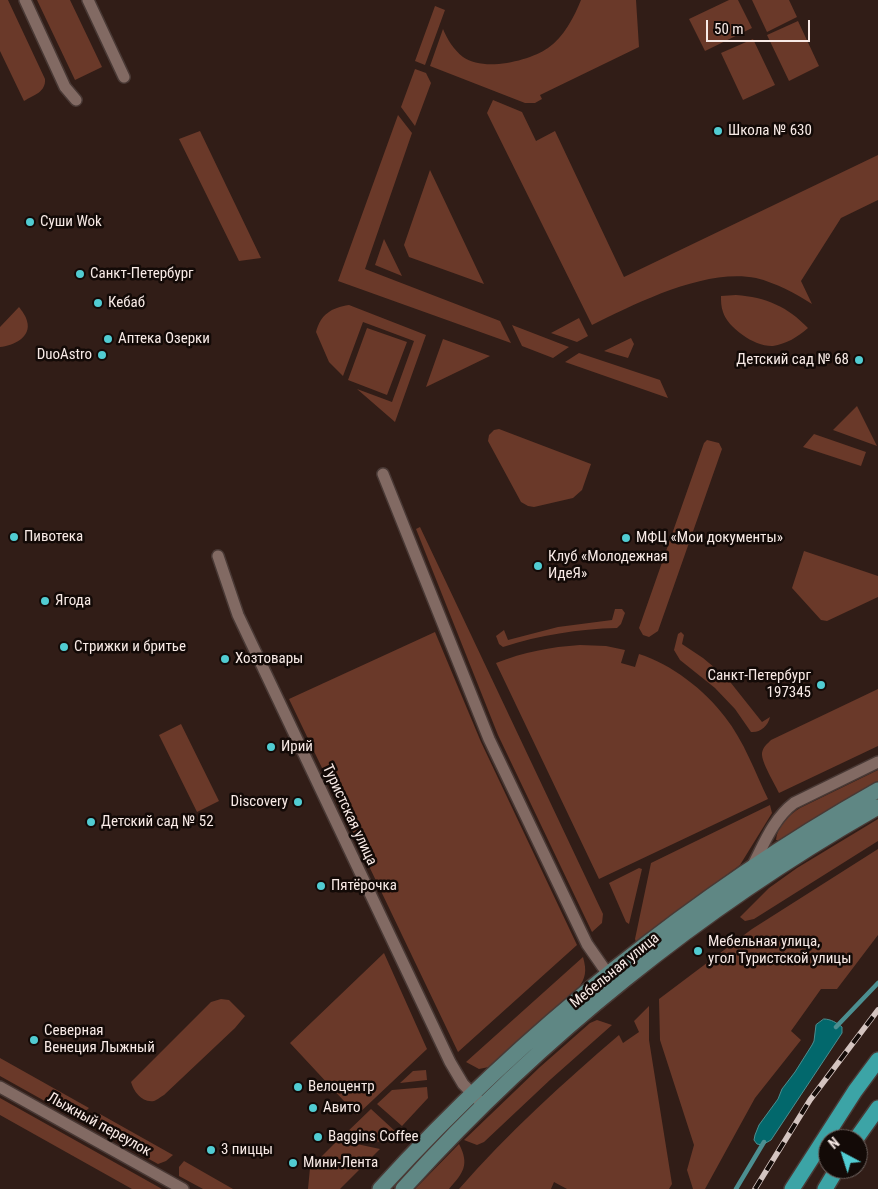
<!DOCTYPE html>
<html>
<head>
<meta charset="utf-8">
<style>
	body { margin:0 }
	#map { position:relative; width:878px; height:1189px; overflow:hidden; background:#311d17; font-family:"Roboto Condensed",sans-serif }
	canvas { display:block }
	.north { position:absolute; left:818px; top:1129px; width:50px; height:50px; box-sizing:border-box; background:#130a07; border:1px solid #6f6460; border-radius:50%; rotate:320deg; font-size:14px; font-weight:700; line-height:20px; text-align:center; color:#f8eae6 }
	.north::after { content:''; display:block; margin:auto; width:18px; height:22px; background:#51ccd2; clip-path:polygon(50% 0,100% 100%,50% 72%,0 100%) }
	.scale { position:absolute; left:706px; top:20px; width:104px; height:22px; box-sizing:border-box; border:2px solid #f8eae6; border-top:0; padding-left:6px; font-size:15px; line-height:18px; white-space:nowrap; color:#f8eae6; -webkit-text-stroke:4px #130a07; paint-order:stroke }
</style>
</head>
<body>
<div id="map">
<canvas width="878" height="1189"></canvas>
<div class="north">N</div>
<div class="scale">50 m</div>
</div>
<script>
const ctx = document.querySelector('canvas').getContext('2d');
ctx.lineJoin = 'round';
function fill(path, color) {
  ctx.fillStyle = color;
  ctx.fill(path, 'evenodd');
}
function trace(path, color, width, dash) {
  ctx.strokeStyle = color;
  ctx.lineWidth = width;
  ctx.lineCap = dash ? 'butt' : 'round';
  ctx.setLineDash(dash || []);
  ctx.stroke(path);
}
function label(font, color, halo, rows, align = 'center') {
  ctx.font = font + ' "Roboto Condensed",sans-serif';
  ctx.lineWidth = 5;
  ctx.setLineDash([]);
  ctx.textBaseline = 'middle';
  ctx.strokeStyle = halo;
  ctx.fillStyle = color;
  for (const [text, x, y, turn = 0] of rows) {
    ctx.save();
    ctx.translate(x, y);
    ctx.rotate((+turn || 0) * Math.PI / 180);
    ctx.textAlign = isNaN(turn) ? turn : align;
    if (halo) ctx.strokeText(text, 0, 0);
    ctx.fillText(text, 0, 0);
    ctx.restore();
  }
}
fill(new Path2D(`
	M0,0H8L45,79C46,92 34,95 24,101L0,51Z
	M37,0H70L102,67L75,80Z
	M581,0H636L639,47L540,95L542,99L535,103H525L430,66L443,29C447,39 454,50 463,57C484,72 529,61 548,48C564,37 574,17 581,0Z
	M729,0H738L752,28L705,51L689,19Z
	M752,0H789L797,17L767,32Z
	M435,6L445,10L425,65L415,61Z
	M798,21L819,66L789,81L767,35Z
	M753,39L775,85L743,100L721,53Z
	M415,69L426,73L431,83L415,126L401,107Z
	M493,100L522,112L536,141L555,131L624,277L878,155V200L841,218L801,281L812,304C795,293 776,283 756,278C705,268 637,303 592,325L487,113Z
	M398,115L412,133L365,269L500,321L511,343L338,281Z
	M200,131L261,258L239,261L179,139Z
	M430,170L484,284L409,257L404,245Z
	M384,239L402,276L375,265Z
	M736,295C766,297 788,307 808,328C798,337 786,344 773,346C755,347 728,328 723,312C721,307 721,301 721,296Z
	M349,305L426,335L395,422L357,389L392,402L414,341L363,322L343,376L329,362L316,332C321,314 331,308 349,305Z
	M19,307C22,311 26,316 27,321C32,337 13,346 0,347V327Z
	M579,318L588,336L577,342L551,333Z
	M512,325L569,347L553,358L522,346Z
	M367,328L407,342L387,395L348,380Z
	M631,338L634,344L628,358L604,351Z
	M443,339L490,356L426,387Z
	M579,353L660,380L668,398L565,362Z
	M857,406L877,446L833,430Z
	M499,429L591,464L582,490L573,498L534,507L528,506L521,502L488,441L489,435L494,430Z
	M814,434L866,452L861,466L803,447Z
	M707,440L719,443L722,449L658,631L649,637L643,635L639,628L704,443Z
	M420,527L603,914L602,923L592,932L498,735L416,529Z
	M804,551L878,576V597L827,621L821,620L792,588Z
	M615,609H622L625,613L621,624L617,628C578,629 540,635 503,647L499,644L496,636L504,630L508,640L558,627L612,620Z
	M435,632L481,742L577,945L458,1052L289,699Z
	M681,632L684,635L682,644L703,658L727,678L762,722L770,717C768,726 760,733 751,732L735,709L715,688L680,660L674,650L678,634Z
	M580,645L606,646L625,650L621,663L635,667L639,654C671,664 705,690 725,717C744,741 755,772 768,799L599,879L496,663C524,652 550,647 580,645Z
	M878,689V746L779,793C775,784 761,762 762,753C763,747 767,744 771,740Z
	M181,724L219,801L197,812L159,735Z
	M878,770V781L779,840H776C777,826 789,815 800,808Z
	M770,805L772,813L740,865L636,942L635,939L651,863Z
	M878,819V841L754,919L745,921L740,917L769,888L797,868Z
	M878,849V935L837,989H821L791,1031L801,1040L755,1098L705,1189H693L687,1170L694,1145L660,1040L659,999L752,929Z
	M639,868L642,869L629,924L626,922L609,883Z
	M384,953L427,1049L357,1115L290,1043Z
	M583,957C587,971 586,978 577,990L489,1067L479,1069L466,1062Z
	M221,999L229,1000L245,1016L235,1028L164,1095C162,1096 157,1100 154,1101C142,1103 134,1092 131,1082L211,1002Z
	M649,1006V1040L672,1184L669,1189H567L554,1182L551,1189H459C508,1133 563,1083 619,1035L623,1043L639,1032L634,1021Z
	M597,1020L612,1025L551,1079L484,1142L477,1145L464,1140L540,1067L590,1023Z
	M0,1058L89,1108L77,1119L0,1076Z
	M426,1070L427,1080L400,1083L413,1071Z
	M427,1087L428,1098L402,1126L377,1104L392,1090Z
	M0,1098L162,1189H132L0,1115Z
	M371,1109L396,1132L386,1143L344,1135Z
	M100,1114L173,1155L166,1161L158,1164L97,1130Z
	M338,1140L380,1149L340,1189H308L310,1168Z
	M459,1144C470,1165 463,1173 449,1189H415Z
	M184,1161L233,1189H203L179,1176V1167Z`), '#6a3929');
const water = new Path2D(`
	M824,1019C831,1019 837,1023 842,1027V1033L771,1140L762,1145L757,1144L754,1140L755,1135L759,1125L778,1099L782,1089L795,1072L812,1045L814,1041L816,1025Z`);
fill(water, '#02686c');
trace(water, '#4c8f91', 1);
trace(new Path2D(`
	M836,1027L878,983
	M736,1189L764,1142`), '#4c8f91', 4.5);
const street = new Path2D(`
	M25,0L65,87L76,100
	M88,0L124,77
	M383,474L489,739L587,944L612,980
	M218,556L238,615L450,1062L463,1084L483,1105
	M752,867C764,844 773,819 794,803L878,762
	M0,1087L183,1189`);
const secondary = new Path2D(`
	M380,1189C522,1033 695,893 878,790
	M403,1189C539,1038 702,907 878,807`);
const primary = new Path2D(`
	M856,1139L878,1108
	M792,1189L855,1091L878,1060
	M825,1189L837,1169`);
trace(street, '#493935', 14);
trace(secondary, '#493935', 18);
trace(primary, '#493935', 18);
trace(street, '#826a63', 11);
trace(secondary, '#5f8784', 15);
trace(primary, '#3ca4a6', 15);
const rail = new Path2D(`
	M755,1189L810,1100L878,1010`);
trace(rail, '#d4c4c0', 5.5);
trace(rail, '#130a07', 4, [11]);
for (const [x, y, r, color] of [
	[718,131,5,"#51ccd2"],
	[30,222,5,"#51ccd2"],
	[80,274,5,"#51ccd2"],
	[98,303,5,"#51ccd2"],
	[108,339,5,"#51ccd2"],
	[102,355,5,"#51ccd2"],
	[859,360,5,"#51ccd2"],
	[14,537,5,"#51ccd2"],
	[626,538,5,"#51ccd2"],
	[538,566,5,"#51ccd2"],
	[45,601,5,"#51ccd2"],
	[64,647,5,"#51ccd2"],
	[225,659,5,"#51ccd2"],
	[821,685,5,"#51ccd2"],
	[271,747,5,"#51ccd2"],
	[298,802,5,"#51ccd2"],
	[91,822,5,"#51ccd2"],
	[321,886,5,"#51ccd2"],
	[698,951,5,"#51ccd2"],
	[34,1040,5,"#51ccd2"],
	[298,1087,5,"#51ccd2"],
	[313,1108,5,"#51ccd2"],
	[318,1137,5,"#51ccd2"],
	[211,1150,5,"#51ccd2"],
	[293,1163,5,"#51ccd2"]
]) {
  const dot = new Path2D();
  dot.arc(x, y, r, 0, 2 * Math.PI);
  ctx.fillStyle = color;
  ctx.fill(dot);
  trace(dot, '#130a07', 2);
}
label('15px', '#f8eae6', '#130a07', [
	["Школа № 630",728,131],
	["Суши Wok",40,222],
	["Санкт-Петербург",90,274],
	["Кебаб",108,303],
	["Аптека Озерки",118,339],
	["DuoAstro",92,355,"right"],
	["Детский сад № 68",849,360,"right"],
	["Пивотека",24,537],
	["МФЦ «Мои документы»",636,538],
	["Клуб «Молодежная",548,557],
	["ИдеЯ»",548,574],
	["Ягода",55,601],
	["Стрижки и бритье",74,647],
	["Хозтовары",235,659],
	["Санкт-Петербург",811,676,"right"],
	["197345",811,693,"right"],
	["Ирий",281,747],
	["Discovery",288,802,"right"],
	["Детский сад № 52",101,822],
	["Пятёрочка",331,886],
	["Мебельная улица,",708,942],
	["угол Туристской улицы",708,959],
	["Северная",44,1031],
	["Венеция Лыжный",44,1048],
	["Велоцентр",308,1087],
	["Авито",323,1108],
	["Baggins Coffee",328,1137],
	["3 пиццы",221,1150],
	["Мини-Лента",303,1163]
], 'left');
label('15px', '#f8eae6', '#130a07', [
	["Туристская улица",349,815,65],
	["Мебельная улица",615,971,-39],
	["Лыжный переулок",99,1125,29]
]);
</script>
</body>
</html>
